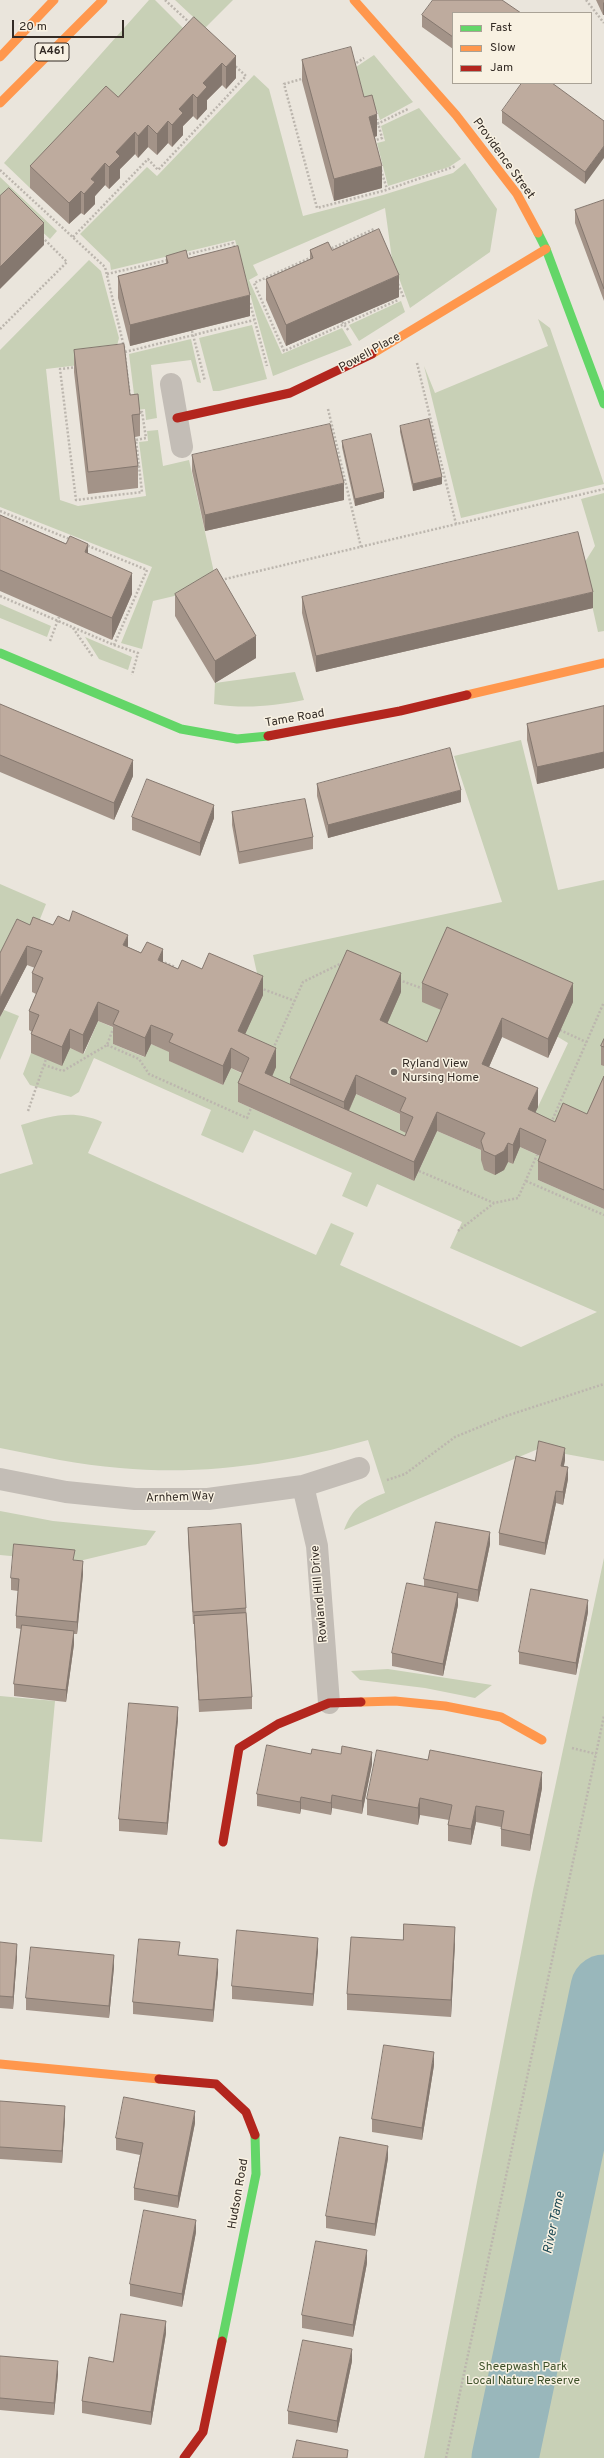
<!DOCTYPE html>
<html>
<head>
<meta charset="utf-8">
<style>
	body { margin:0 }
	#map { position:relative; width:604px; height:2458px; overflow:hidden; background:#eae5dc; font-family:Overpass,sans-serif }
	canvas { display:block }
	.legend { position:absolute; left:452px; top:12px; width:140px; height:72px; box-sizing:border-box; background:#f8f1e2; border:1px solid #a9a296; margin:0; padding:5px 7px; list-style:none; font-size:12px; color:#332b25 }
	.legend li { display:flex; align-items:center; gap:8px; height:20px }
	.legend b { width:20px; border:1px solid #a9a296 }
	.scale { position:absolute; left:12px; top:20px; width:112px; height:18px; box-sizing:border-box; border:2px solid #332b25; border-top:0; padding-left:5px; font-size:12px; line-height:14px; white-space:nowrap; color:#332b25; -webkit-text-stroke:3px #f8f1e2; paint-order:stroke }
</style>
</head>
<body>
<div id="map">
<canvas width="604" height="2458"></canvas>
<ul class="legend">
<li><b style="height:5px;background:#63d668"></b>Fast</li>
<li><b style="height:5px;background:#ff974d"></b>Slow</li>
<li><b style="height:5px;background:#b3261e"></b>Jam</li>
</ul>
<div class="scale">20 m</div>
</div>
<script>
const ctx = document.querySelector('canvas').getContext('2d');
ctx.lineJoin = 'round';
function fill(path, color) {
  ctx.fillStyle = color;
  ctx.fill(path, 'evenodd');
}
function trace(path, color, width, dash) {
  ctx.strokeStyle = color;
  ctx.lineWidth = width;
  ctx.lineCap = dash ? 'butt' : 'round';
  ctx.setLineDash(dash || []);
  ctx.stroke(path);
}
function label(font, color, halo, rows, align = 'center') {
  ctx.font = font + ' Overpass,sans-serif';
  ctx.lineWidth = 3;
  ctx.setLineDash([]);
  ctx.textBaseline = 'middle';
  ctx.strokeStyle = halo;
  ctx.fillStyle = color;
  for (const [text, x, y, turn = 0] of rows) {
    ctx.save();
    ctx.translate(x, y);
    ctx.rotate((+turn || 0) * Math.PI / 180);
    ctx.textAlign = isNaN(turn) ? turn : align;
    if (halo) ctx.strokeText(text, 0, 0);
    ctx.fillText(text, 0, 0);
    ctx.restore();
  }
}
fill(new Path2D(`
	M149,0H155L194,39L106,108L30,188L4,163Z
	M175,0H233L205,28Z
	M374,55L413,102L380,120L377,110L368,112L356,67Z
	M254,75L269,89L303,216L383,195L453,173L465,163L497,209L490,252L410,308L392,259L385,208L253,265L258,275L249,280L282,354L342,328L352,345L273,376L235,240L111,270L110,263L80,234L147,167L157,176Z
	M419,108L461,159L449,167L388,186L377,143L385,141L381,126Z
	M0,177L57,231L50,239L9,201L0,209Z
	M89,260L101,271L119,338L113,361L46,369L60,500L78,506L146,496L139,442L148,441L147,431L158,430L163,466L189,460L217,586L153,601L142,649L121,643L152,567L0,507V350Z
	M401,301L405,312L359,341L349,325Z
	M538,319L550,328L604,484L461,518L424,366L435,393L548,346Z
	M252,325L267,379L219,391H213L199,338Z
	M191,339L201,383L197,382L191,360L151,365L157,418L146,420L145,409L136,410L129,354Z
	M604,493V631L598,632L583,565L595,546L581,499Z
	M0,604L51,626L47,637L0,618Z
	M85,637L132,657L128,670L99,659Z
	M295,672L304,700C273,706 245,709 214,704L215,683Z
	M521,740L558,890L604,880V1095L587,1133L528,1128L568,1043L558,1037L422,1001L448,1013L427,1061L380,1040L347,969L356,1094L406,1117L413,1136L405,1155L265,1092L238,1050L262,996L253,955L502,902L454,756Z
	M0,884L46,904L30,944L0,972Z
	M4,1010L19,1016L0,1060V1017Z
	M98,1021L119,1030L113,1044L144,1057L151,1044L173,1053L170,1061L223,1085L231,1068L249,1077L238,1102L414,1181L437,1131L513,1164L520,1147L546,1159L538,1180L604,1209V1461L538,1449L344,1530C353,1507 363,1501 385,1493L368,1440C287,1463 204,1476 120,1468C79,1465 40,1456 0,1448V1174L33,1164L21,1125C52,1116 72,1109 102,1122L88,1153L316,1255L331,1223L354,1233L340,1265L521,1347L597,1312L450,1248L462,1222L377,1184L367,1207L342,1196L352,1173L254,1130L243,1153L201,1135L211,1110L94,1058L79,1092L71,1097L30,1085L23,1074L31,1053L70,1048L84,1054Z
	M0,1511L53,1521L156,1531L146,1545L75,1562L0,1555Z
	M604,1558V2458H424L533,1890Z
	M388,1669L492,1685L475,1698L425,1688L360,1680L351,1671Z
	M0,1696L55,1701L42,1842L0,1839Z`), '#c8d0b6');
trace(new Path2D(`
	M505,2458L604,1988`), '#99b7bb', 67);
trace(new Path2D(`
	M165,0L191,24
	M586,0L604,23
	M353,65L364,58
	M305,78L284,84L317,208L383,191L456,166
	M377,124L408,109
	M373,141L382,138L377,119
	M0,170L105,267L124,347L130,397
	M381,170L387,189
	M73,237L148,159L158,170L246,76L234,65
	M328,250L374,229L376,234
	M185,255L233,243L235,250
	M312,257L254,283L284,351L398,300
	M107,274L168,260
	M398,284L404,298
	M250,303L267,366
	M342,322L349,331
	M0,329L67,262L42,237
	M192,331L205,381
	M125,352L254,320
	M417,363L456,524
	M77,367L60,369L76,500L142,492L136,440L146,438L142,412L138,413
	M328,409L361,547
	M0,511L72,540
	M221,580L604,489
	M0,596L114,645L147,570L86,545
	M73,628L93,657
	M50,641L59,617
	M114,645L138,653L132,675
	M161,961L175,967
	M399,980L424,989
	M260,988L295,1001
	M560,1030L586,1042
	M107,1045L139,1059L149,1074L247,1118L251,1108
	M273,1049L303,982L344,962
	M44,1065L63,1071L107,1045L113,1029
	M28,1111L46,1059
	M551,1123L604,1002
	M419,1171L494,1203L518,1198L537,1155
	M526,1181L604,1215
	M458,1231L494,1203
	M387,1480L405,1474L455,1437L506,1416L604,1384
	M572,1748L596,1754
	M446,2458L604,1716`), '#bcb6ae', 2.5, [2, 2]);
trace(new Path2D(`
	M171,384L182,447
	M0,1479L66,1492L135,1499H208L303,1486L359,1468
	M303,1486L317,1546L329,1703`), '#c3bdb6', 22);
trace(new Path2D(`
	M538,233L546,249L604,404
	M0,653L181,729L237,739L268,736
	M222,2341L256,2174L255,2135`), '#63d668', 9);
trace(new Path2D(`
	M354,0L456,115L517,194L538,233
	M0,57L54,0
	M0,103L103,0
	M372,354L546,249
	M467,695L604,663
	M361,1702L395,1701L445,1706L501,1717L542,1740
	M0,2064L159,2079`), '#ff974d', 9);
trace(new Path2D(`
	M177,418L290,393L372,354
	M268,736L400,711L467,695
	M223,1842L239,1748L278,1724L329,1703L361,1702
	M159,2079L216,2084L246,2112L255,2135
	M184,2458L203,2432L222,2341`), '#b3261e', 9);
fill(new Path2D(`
	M596,0H604V15H603Z
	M453,13V49L422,27V15Z
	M194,17L236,78L226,89L222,85L207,100V109L197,120L193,116L183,126V135L172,147L168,143L157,155L148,147L138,158L135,154L120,169V178L109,189L105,185L95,196V204L84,215L81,213L69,224L30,188V166L118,97Z
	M302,60L364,97L377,136L375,137L382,188L334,201L302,81Z
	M502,111L604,121L585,184L502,123Z
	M604,200V301L575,223V210Z
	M310,250H332L399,297L286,346L266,300V279L310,260Z
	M166,256L188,258L250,316L130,346L118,298V276L166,264Z
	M74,350L130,395L140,414V436L135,437L138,466V488L88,494L74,372Z
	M400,426L442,484L413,491L400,432Z
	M342,441L384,498L355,506L342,447Z
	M192,455L344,500L205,531L192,471Z
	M0,515L88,553L132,594L112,640L0,591Z
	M175,594L256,658L215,683L175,616Z
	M302,597L593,608L316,672L302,613Z
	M0,704L133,776L114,820L0,772Z
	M604,706V768L537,784L527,740V724Z
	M317,784L461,802L328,838L317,796Z
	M232,812L313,837V849L239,864L232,825Z
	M132,817L214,818L200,856L132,830Z
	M30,925H53L128,947L178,969L263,995L245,1034L276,1067L272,1077L290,1085V1078L401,992L387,1024L427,1042L441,1010L422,1002V983L573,1002L548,1058L502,1037L489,1067L538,1107L535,1113L555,1122L587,1114L604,1076V1209L538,1180V1161L540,1156L520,1147L513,1164L508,1162L504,1170L495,1175L484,1170L481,1160V1150L437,1131L414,1181L238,1102V1083L242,1073L231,1068L223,1085L169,1061V1052L151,1044L145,1057L113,1044V1027L98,1021L83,1054L70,1048L62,1066L31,1053V1034L32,1032L29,1030V1011L36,994L32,992V973L35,968L27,965L0,1017ZM356,1094L400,1114V1130L406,1133L405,1136L349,1111Z
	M604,1039V1066L601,1065V1046Z
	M565,1460L564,1466L568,1479L563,1505L556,1503L545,1555L499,1545V1533L535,1461Z
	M188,1528L246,1608L252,1697V1709L199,1712L194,1624H193L188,1540Z
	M490,1544L478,1602L458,1598V1605L443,1676L392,1666V1653L424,1586V1579Z
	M75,1561L83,1574L77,1634H74V1644L66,1702L14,1696V1684L21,1629L16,1628V1616L18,1591L11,1590V1578Z
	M588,1612L576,1675L519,1664V1652Z
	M178,1719L167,1835L119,1831V1819Z
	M311,1754L372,1764L362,1814L332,1808L331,1815L301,1809L300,1814L257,1806V1794Z
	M542,1788L530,1851L501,1846V1827L476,1822L471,1845L448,1841V1825L449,1820L420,1815L418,1825L367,1815V1799Z
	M0,1942L17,1956L13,2009L0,2008Z
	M455,1943L451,2017L347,2010V1994Z
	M318,1950L313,2006L232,1999V1986Z
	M179,1955L218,1972L213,2022L133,2014V2002Z
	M114,1967L109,2018L26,2010V1998Z
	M434,2065L422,2140L372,2132V2119Z
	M0,2101L65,2118L62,2163L0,2159Z
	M195,2123L178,2208L134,2200V2188L140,2155L116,2150V2138Z
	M388,2158L375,2236L326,2228V2216Z
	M196,2232L182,2307L130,2296V2284Z
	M367,2263L353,2337L302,2328V2315Z
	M166,2333L151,2425L82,2413V2401L113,2362Z
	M0,2356L58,2374L54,2415L0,2410Z
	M352,2361L337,2433L288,2424V2411Z`), '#a39388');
fill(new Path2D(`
	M604,2V15H603V3Z
	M236,56V78L226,89V67Z
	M222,63V85L207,100V109L197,120V98L203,83Z
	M193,94V116L183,126V135L172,147V125L179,109Z
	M377,114V136L369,138V117Z
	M168,121V143L157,155V134Z
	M148,125V147L138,158V136Z
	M135,132V154L120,169V178L109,189V167L116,152Z
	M604,146V158L585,184V172Z
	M105,163V185L95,196V204L84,215V194L91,179Z
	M382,166V188L334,201V179Z
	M81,191V213L69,224V203Z
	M44,223V245L0,289V267Z
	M399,275V297L286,346V325Z
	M250,295V316L130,346V325Z
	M442,477V484L413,491V484Z
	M344,483V500L205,531V515Z
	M384,492V498L355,506V499Z
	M88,544V566L85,552Z
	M132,573V594L112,640V618Z
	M593,592V608L316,672V656Z
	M256,636V658L215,683V661Z
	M604,752V768L537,784V767Z
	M133,760V776L114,820V803Z
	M461,790V802L328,838V825Z
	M214,805V818L200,856V843Z
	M128,935V954L123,945Z
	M27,946V965L0,1017V998Z
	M163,949V968L158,960Z
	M401,973V992L380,1040V1020Z
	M263,976V995L238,1050V1031Z
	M573,983V1002L548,1058V1039Z
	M98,1002V1021L83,1054V1035Z
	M502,1018V1037L482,1083V1064Z
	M151,1025V1044L145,1057V1038Z
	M70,1029V1048L62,1066V1047Z
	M231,1048V1068L223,1085V1066Z
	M276,1048V1067L265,1092V1073Z
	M356,1075V1094L344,1121V1102Z
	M538,1088V1107L528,1128V1109Z
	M437,1112V1131L414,1181V1162Z
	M520,1128V1147L513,1164V1145Z
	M508,1143V1162L504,1170L495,1175V1156Z
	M565,1448V1460L561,1478V1466Z
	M568,1467V1479L563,1505V1492Z
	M556,1491V1503L545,1555V1543Z
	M490,1532V1544L478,1602V1590Z
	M83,1561V1574L77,1634V1622Z
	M458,1593V1605L443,1676V1664Z
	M588,1600V1612L576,1675V1663Z
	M74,1631V1644L66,1702V1690Z
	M178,1707V1719L167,1835V1823Z
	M372,1752V1764L362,1814V1801Z
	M542,1772V1788L530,1851V1835Z
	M332,1795V1808L331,1815V1803Z
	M301,1797V1809L300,1814V1802Z
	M420,1798V1815L418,1825V1808Z
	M476,1806V1822L471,1845V1829Z
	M455,1927V1943L451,2017V2000Z
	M318,1938V1950L313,2006V1994Z
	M17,1944V1956L13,2009V1997Z
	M114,1955V1967L109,2018V2006Z
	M218,1959V1972L213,2022V2010Z
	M434,2052V2065L422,2140V2128Z
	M65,2106V2118L62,2163V2151Z
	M195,2111V2123L178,2208V2196Z
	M388,2146V2158L375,2236V2224Z
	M196,2220V2232L182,2307V2294Z
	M367,2250V2263L353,2337V2325Z
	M166,2321V2333L151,2425V2412Z
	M352,2349V2361L337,2433V2421Z
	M58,2361V2374L54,2415V2403Z`), '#85786f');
const building = new Path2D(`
	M433,0H502L521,13H453V37L422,15Z
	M194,17L236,56L226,67L222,63L203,83L207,87L197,98L193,94L179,109L183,113L172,125L168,121L157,134L148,125L138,136L135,132L116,152L120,156L109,167L105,163L91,179L95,182L84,194L81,191L69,203L30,166L106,86L118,97Z
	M351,47L364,97L372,95L377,114L369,117L382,166L334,179L302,60Z
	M522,83H552L604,121V146L585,172L502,111Z
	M9,188L44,223L0,267V196Z
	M604,200V289L575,210Z
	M379,229L399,275L286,325L266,279L313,258L310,250L328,242L332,250Z
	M238,246L250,295L130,325L118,276L168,263L166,256L186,250L188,258Z
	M124,344L130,395L138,394L140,414L132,415L138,466L88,472L74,350Z
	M429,419L442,477L413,484L400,426Z
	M330,424L344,483L205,515L192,455Z
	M371,434L384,492L355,499L342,441Z
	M0,515L66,544L70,536L88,544L85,552L132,573L112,618L0,570Z
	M578,532L593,592L316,656L302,597Z
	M217,569L256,636L215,661L175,594Z
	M0,704L133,760L114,803L0,755Z
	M604,706V752L537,767L527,724Z
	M450,748L461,790L328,825L317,784Z
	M147,779L214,805L200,843L132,817Z
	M305,799L313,837L239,852L232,812Z
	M73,911L128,935L123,945L141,953L147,942L163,949L158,960L178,969L182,960L202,969L209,953L263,976L238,1031L276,1048L265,1073L405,1136L413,1117L400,1111L406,1098L356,1075L344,1102L290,1078L347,950L401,973L380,1020L427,1042L448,994L422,983L447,927L573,983L548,1039L502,1018L482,1064L538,1088L528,1109L555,1122L563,1103L587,1114L604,1076V1190L538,1161L546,1140L520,1128L513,1145L508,1143L504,1151L495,1156L484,1151L481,1141L485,1133L437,1112L414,1162L238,1083L249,1058L231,1048L223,1066L169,1042L173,1034L151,1025L145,1038L113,1024L119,1011L98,1002L83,1035L70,1029L62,1047L31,1034L39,1015L29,1011L43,978L32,973L42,951L27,946L0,998V953L17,919L30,925L33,917L53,925L58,916L69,921Z
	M604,1039V1047L601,1046Z
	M539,1441L565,1448L561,1466L568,1467L563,1492L556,1491L545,1543L499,1533L516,1456L535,1461Z
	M436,1522L490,1532L478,1590L424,1579Z
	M241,1524L246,1608L193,1612L188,1528Z
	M14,1544L75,1550L73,1560L83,1561L77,1622L16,1616L19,1579L11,1578Z
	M407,1583L458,1593L443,1664L392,1653Z
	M531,1589L588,1600L576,1663L519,1652Z
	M246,1613L252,1697L199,1700L194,1616Z
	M22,1625L74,1631L66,1690L14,1684Z
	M129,1703L178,1707L167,1823L119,1819Z
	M267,1745L311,1754L312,1749L341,1754L342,1746L372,1752L362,1801L332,1795L331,1803L301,1797L300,1802L257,1794Z
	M377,1750L428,1760L430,1750L542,1772L530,1835L501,1829L504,1811L476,1806L471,1829L448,1825L452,1805L420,1798L418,1808L367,1799Z
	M404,1924L455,1927L451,2000L347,1994L351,1937L403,1940Z
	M237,1930L318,1938L313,1994L232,1986Z
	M139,1939L180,1942L178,1955L218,1959L213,2010L133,2002Z
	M0,1942L17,1944L13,1997L0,1996Z
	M31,1947L114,1955L109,2006L26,1998Z
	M384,2045L434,2052L422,2128L372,2119Z
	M124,2097L195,2111L178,2196L134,2188L143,2143L116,2138Z
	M0,2101L65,2106L62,2151L0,2147Z
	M340,2137L388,2146L375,2224L326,2216Z
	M144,2210L196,2220L182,2294L130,2284Z
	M316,2241L367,2250L353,2325L302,2315Z
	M121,2314L166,2321L151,2412L82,2401L89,2357L113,2362Z
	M303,2340L352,2349L337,2421L288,2411Z
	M0,2356L58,2361L54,2403L0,2398Z
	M297,2440L348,2450L347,2458H293Z`);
fill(building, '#beab9e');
trace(building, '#85786f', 1);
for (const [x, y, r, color] of [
	[394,1072,4,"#736c65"]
]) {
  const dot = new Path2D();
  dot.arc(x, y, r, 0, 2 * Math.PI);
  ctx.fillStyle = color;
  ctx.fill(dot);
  trace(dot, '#f8f1e2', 1.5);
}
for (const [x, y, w] of [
	[52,52,34]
]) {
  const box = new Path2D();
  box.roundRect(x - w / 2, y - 9, w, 18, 3);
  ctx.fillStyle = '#f8f1e2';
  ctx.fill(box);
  trace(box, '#332b25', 1);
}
label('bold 11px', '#332b25', null, [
	["A461",52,52]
]);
label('12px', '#332b25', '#f8f1e2', [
	["Providence Street",503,159,54],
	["Powell Place",370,353,-29],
	["Tame Road",295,719,-10],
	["Arnhem Way",180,1498,-2],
	["Rowland Hill Drive",320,1594,-95],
	["Hudson Road",239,2194,-80]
]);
label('12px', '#332b25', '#f8f1e2', [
	["Ryland View",402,1065],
	["Nursing Home",402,1079]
], 'left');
label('12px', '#3d5029', '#f8f1e2', [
	["Sheepwash Park",523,2368],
	["Local Nature Reserve",523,2382]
]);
label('italic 13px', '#1b4853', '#f8f1e2', [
	["River Tame",555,2223,-78]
]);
</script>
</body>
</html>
